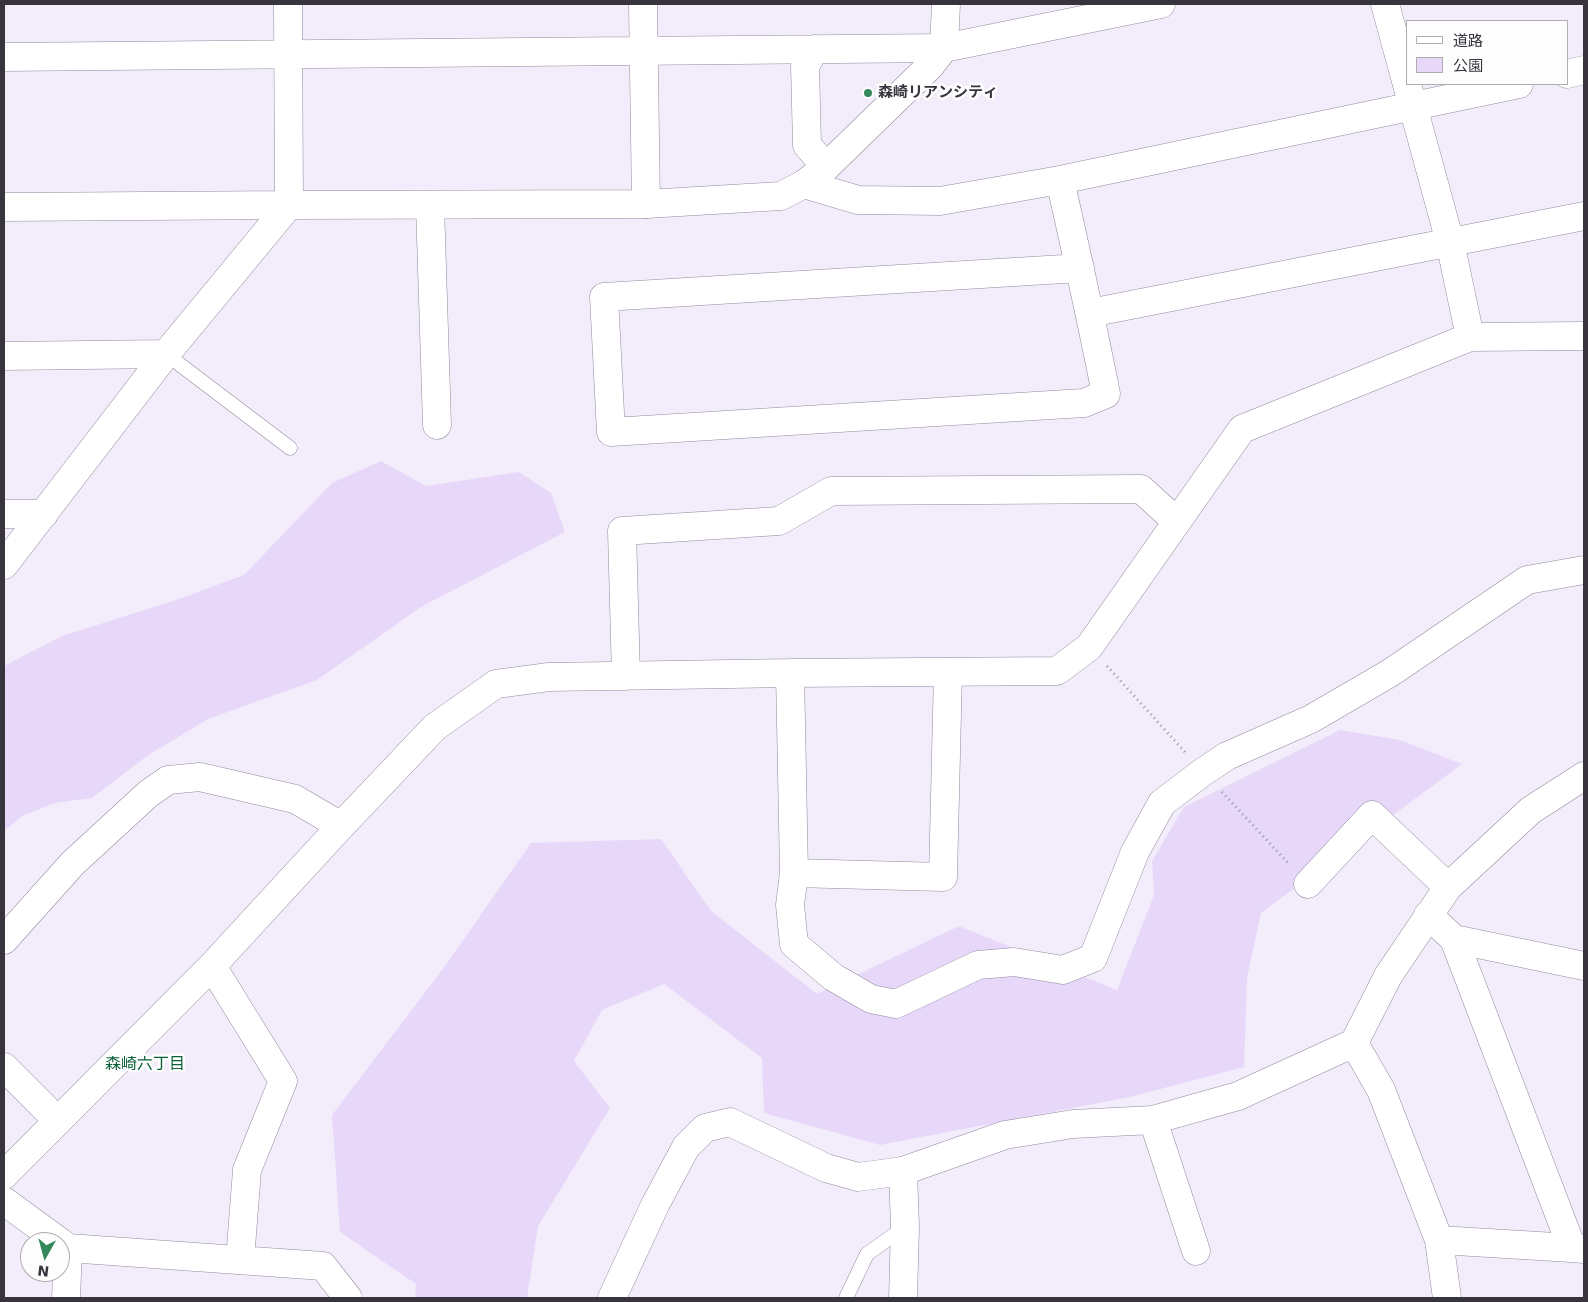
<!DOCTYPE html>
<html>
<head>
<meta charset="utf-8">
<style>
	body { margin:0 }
	#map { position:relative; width:1588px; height:1302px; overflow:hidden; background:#f3edfb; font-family:"DejaVu Sans","Noto Sans JP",sans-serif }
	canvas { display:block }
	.frame { position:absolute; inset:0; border:5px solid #37343d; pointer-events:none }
	.legend { position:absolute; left:1406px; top:20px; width:162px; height:65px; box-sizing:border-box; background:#fdfdfd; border:1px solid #aeadb0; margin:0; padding:6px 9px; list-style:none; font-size:15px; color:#37343d }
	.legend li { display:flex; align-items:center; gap:10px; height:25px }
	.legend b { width:25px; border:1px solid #aeadb0 }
	.north { position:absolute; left:20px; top:1232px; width:50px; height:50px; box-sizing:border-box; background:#fdfdfd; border:1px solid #aeadb0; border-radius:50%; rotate:187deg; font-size:14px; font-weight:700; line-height:20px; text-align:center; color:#37343d }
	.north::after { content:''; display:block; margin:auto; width:18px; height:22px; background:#35885a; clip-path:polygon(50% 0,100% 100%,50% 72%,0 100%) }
</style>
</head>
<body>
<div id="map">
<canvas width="1588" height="1302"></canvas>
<div class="frame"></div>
<ul class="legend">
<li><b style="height:6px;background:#fff"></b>道路</li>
<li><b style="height:14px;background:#e7d8fa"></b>公園</li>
</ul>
<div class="north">N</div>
</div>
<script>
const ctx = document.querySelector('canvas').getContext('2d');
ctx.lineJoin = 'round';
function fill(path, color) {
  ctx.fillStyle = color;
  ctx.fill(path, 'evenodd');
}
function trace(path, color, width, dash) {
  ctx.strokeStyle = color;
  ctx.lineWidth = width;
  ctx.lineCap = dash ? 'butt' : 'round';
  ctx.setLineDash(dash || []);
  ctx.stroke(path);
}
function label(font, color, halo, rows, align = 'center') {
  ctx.font = font + ' "DejaVu Sans","Noto Sans JP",sans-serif';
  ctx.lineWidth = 5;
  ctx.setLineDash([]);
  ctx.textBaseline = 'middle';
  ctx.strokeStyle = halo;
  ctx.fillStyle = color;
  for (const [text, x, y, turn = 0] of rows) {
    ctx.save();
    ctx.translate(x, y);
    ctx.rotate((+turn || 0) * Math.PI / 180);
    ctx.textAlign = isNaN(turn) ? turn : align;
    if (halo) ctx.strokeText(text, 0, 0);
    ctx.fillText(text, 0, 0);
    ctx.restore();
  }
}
fill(new Path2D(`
	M381,461L426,486L519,472L551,493L565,532L421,607L317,680L208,719L147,756L92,798L55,803L22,816L4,831V666L62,636L179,599L244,575L332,483Z
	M1340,730L1400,740L1462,764L1261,913L1247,978L1244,1067L1130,1097L880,1145L764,1113L762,1058L664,984L602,1010L574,1061L610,1108L538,1226L527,1298H415L416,1284L340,1232L332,1115L445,966L531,843L661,839L711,911L817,994L959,926L1117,990L1154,895L1152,861L1184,807Z`), '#e7d8fa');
const lane = new Path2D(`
	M166,354L290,448
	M846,1298L867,1254L905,1227`);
const street = new Path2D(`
	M643,4L646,204
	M1385,4L1450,242L1470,337
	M815,49L805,66L807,145L826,167
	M4,57L944,48L1161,4
	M1567,74L1584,70
	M1060,180C1076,251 1092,322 1106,394L1084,403L611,432L604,297L1080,268
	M804,184L858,200L940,201L1060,180L1519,84
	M430,205L437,425
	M4,207L289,205L288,4
	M1090,313L1584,216
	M4,514H44
	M4,565L166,354
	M790,673L794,873L790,905L794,944L833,977L871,999L896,1004L978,965L1014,962L1063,970L1093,958L1135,852L1162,803L1203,772L1227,756L1311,719L1390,673L1527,580L1584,570
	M626,676L622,531L779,521L831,491L1141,489L1176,521
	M794,873L943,877L948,673
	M1308,884L1372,815L1448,887
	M1428,915L1454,939L1572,1248L1584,1249
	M1454,939L1584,966
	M4,940L73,863L148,794L168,780L200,777L295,799L341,826
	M212,966L283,1081L247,1170L240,1260
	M1354,1043L1381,1090L1439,1240L1447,1298
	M1153,1120L1196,1251
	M4,1175L212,966L341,826L435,727L496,684L549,677L790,673L1057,671L1089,647L1242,429L1470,337L1584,336
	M4,1201L60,1242
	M1439,1240L1572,1248
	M60,1242L68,1248L323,1266L348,1298
	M66,1298L68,1248
	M612,1298L655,1205L686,1147L705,1128L730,1122L826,1168L858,1177L903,1171L1005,1135L1073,1124L1153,1120L1238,1096L1354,1043L1388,976L1448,887L1531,810L1584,776`);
const secondary = new Path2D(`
	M4,356L166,354L289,205L646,204L781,196L804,184L826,167L930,66L944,48L946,4
	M4,1067L58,1121
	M903,1298L905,1227L903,1171`);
trace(lane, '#92899e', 15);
trace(street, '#92899e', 29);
trace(secondary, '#92899e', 29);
trace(new Path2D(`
	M1107,666L1185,752
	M1222,792L1289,864`), '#9995a0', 3, [1, 4]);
trace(lane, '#fff', 14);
trace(street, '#fff', 28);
trace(secondary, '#fff', 28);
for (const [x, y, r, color] of [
	[868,93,5,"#35885a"]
]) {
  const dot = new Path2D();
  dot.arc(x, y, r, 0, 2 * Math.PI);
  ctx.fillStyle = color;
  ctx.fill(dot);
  trace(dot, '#fdfdfd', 2);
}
label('bold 15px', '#37343d', '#fdfdfd', [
	["森崎リアンシティ",878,93]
], 'left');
label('16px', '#095f37', '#fdfdfd', [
	["森崎六丁目",145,1065]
]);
</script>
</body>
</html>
